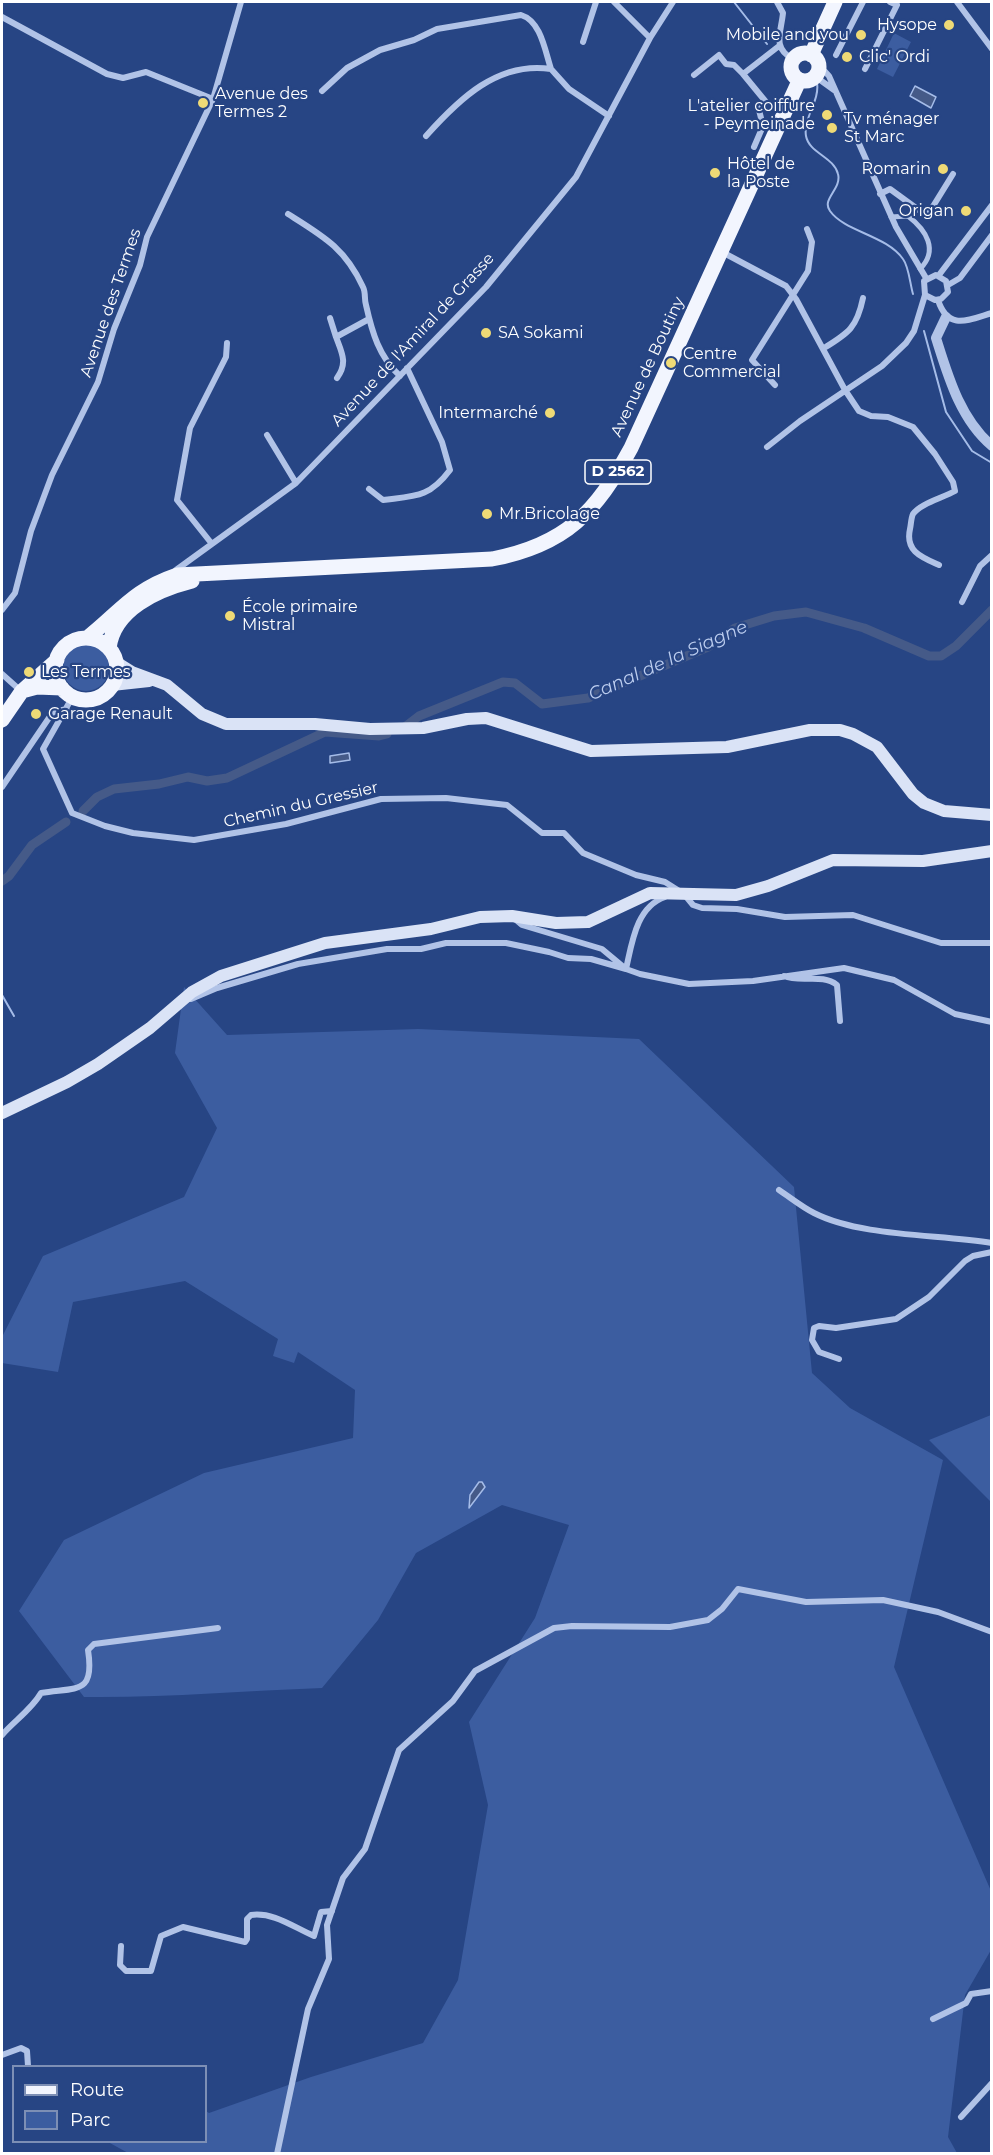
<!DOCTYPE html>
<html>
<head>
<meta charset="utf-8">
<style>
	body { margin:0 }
	#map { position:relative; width:993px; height:2155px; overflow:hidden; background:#274584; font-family:Montserrat,sans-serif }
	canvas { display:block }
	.frame { position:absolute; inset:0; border:3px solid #fff; pointer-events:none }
	.legend { position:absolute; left:12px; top:2065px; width:195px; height:78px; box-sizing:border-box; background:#274584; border:2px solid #7d8fb5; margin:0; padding:8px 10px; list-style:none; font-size:18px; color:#fff }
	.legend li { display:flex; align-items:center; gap:12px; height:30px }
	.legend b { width:30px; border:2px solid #7d8fb5 }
</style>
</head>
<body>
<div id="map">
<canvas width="993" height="2155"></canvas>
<div class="frame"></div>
<ul class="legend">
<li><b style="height:8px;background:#f2f5fe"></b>Route</li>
<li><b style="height:16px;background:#3c5da0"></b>Parc</li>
</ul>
</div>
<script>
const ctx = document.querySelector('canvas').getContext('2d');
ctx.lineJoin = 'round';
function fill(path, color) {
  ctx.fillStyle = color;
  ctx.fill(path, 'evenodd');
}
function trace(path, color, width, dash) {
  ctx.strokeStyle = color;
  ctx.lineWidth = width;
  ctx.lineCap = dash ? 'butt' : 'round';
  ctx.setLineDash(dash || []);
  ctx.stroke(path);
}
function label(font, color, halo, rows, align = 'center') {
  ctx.font = font + ' Montserrat,sans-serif';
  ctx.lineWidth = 4.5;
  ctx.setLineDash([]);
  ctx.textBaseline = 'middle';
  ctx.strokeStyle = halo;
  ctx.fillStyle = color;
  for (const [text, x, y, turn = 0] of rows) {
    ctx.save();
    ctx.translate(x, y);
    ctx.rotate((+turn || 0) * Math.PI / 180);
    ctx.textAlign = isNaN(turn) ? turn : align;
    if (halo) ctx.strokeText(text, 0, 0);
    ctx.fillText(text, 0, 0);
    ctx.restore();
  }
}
fill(new Path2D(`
	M894,33L911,42L893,77L877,69Z
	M63 668a23 23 0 1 1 46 0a23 23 0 1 1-46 0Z
	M184,987L227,1035L418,1029L639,1039L794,1187L812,1373L850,1408L943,1460L894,1667L991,1891V1950L965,1995L948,2137L957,2153L130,2154L108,2142H206V2111L209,2113L311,2077L423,2043L458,1980L488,1805L469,1722L535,1618L569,1525L502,1505L416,1553L378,1620L322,1688C242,1691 163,1698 84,1697L19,1611L64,1540L204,1473L353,1438L355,1390L298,1352L294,1363L273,1356L278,1339L185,1281L73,1302L58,1372L2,1363V1337L43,1256L184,1197L217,1128L175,1053Z
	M991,1415V1502L929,1440Z`), '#3c5da0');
const water = new Path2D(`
	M915,86L936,97L931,108L910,96Z
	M349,753L350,760L330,763V756Z
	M479,1482H482L485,1487L469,1508L470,1495Z`);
fill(water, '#455a88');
trace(water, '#a5bce8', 1.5);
trace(new Path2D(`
	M734,2L767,44
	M817,83C820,101 803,118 806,136C809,153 834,157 838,174C842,189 821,199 830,211C845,232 886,235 903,259C909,267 910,284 913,294
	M924,331L946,412L972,451L992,463
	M2,995L14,1016`), '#a5bce8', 2);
trace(new Path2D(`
	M406,726L419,716L503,682L515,683L542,704L588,698L708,647L735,628L774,616L806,612L864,628L929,656H941L956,646L992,610
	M83,811L97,797L114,789L159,784L188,777L207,781L227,778L325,732L379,736L387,734
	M2,881L9,876L32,845L66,822`), '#455a88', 9);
trace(new Path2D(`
	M891,217L908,216C926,230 939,250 920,269`), '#b1c3e7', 5);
trace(new Path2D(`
	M614,2L650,38
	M777,2L783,13C781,33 772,48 793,59
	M957,2L992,49
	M2,17L107,74L123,78L146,72L213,99
	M583,42L596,2
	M836,55L863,2
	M819,65L829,76L896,227L926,278
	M865,69L897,5L890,2
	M743,74L766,102L759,110L763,126L754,147
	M694,75L719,55L726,64L734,65L743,74L779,46
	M816,77L834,90
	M322,91L347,68L380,50L414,40L437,29L521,15C541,21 545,51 551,69
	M426,136C459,99 498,61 551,69L569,89L609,116
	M880,194L890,189L927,216L953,174
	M288,214C323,236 345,248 363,287C366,293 364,299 366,305C372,332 379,357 400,376
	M722,252L786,286L796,299L845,390L859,411L871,416L888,417L913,427L935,454L953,482L955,491C943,498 921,503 913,514C911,518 911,525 910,529C905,551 921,557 939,565
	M939,275L992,205
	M948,285L960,278L992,235
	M938,300C948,331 968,320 992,313
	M330,318L336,337
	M824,348C849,333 857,327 863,298
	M337,378C348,363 342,353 336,337L369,319
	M775,385L752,360L808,271L812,242L807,229
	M267,435L296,483
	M767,447L800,421L882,366L906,343L914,331L925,295L924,281L936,275L946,281L948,292L941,299L935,300L925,295
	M369,489L383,500C415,496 429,498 450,470L442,442L407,368
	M212,544L177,500L190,428L226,357L227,343
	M176,570L296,483L486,287L576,177L650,38L673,2
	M962,602L980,566L992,555
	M2,610L15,593L31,531L52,475L98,382L114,329L140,265L147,237L213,99L241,2
	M2,674L21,691
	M73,696L43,749L72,813L105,826L133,833L194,840L286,824L381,799L446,798L507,805L542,833H564L583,853L636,875L665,882L684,894L693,905L702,908L737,909L785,917L853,915L941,943H992
	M2,787L53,712L67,709
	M515,919L522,925L602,949L626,969L640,974L689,984L753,981L844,968L894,980L955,1014L992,1022
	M784,976C801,983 822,973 837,985L840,1021
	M191,999L217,988L298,964L387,949H421L446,943H506L549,952L568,958L591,959L626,969C632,943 636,907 665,897
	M779,1190C791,1198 802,1207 814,1213C861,1237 939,1234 992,1243
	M839,1359L819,1352L812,1340L814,1328L819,1326L836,1328L896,1319L929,1297L965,1261L973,1256L992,1252
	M2,1735C14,1721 32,1709 41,1693C77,1687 95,1695 88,1650L94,1644L218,1628
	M121,1946L120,1965L126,1971H151L161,1936L183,1927L245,1942L247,1939V1919L251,1915C274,1912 293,1927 314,1936L321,1912L332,1911
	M933,2019L966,2003L971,1994L992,1991
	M2,2055L21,2048L27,2051L28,2066
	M961,2117L992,2083
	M277,2154L308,2009L329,1959L327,1925L343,1878L365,1849L399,1750L453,1701L475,1671L554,1628L572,1626L670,1627L708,1620L722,1609L738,1589L806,1602L883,1600L938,1612L992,1632`), '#b1c3e7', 6);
trace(new Path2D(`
	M946,317L936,338C948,376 960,419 992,446`), '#b1c3e7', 10);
trace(new Path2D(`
	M116,662L132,672L167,685L202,714L226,724H315L370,729L423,728L467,719L486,718L591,751L727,747L810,730H840L853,734L877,747L913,794L924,803L944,811L992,815
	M112,685L149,681
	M2,1113L67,1082L98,1064L150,1028L192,992L221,976L325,943L431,929L480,917L512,916L556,923L588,922L650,893L736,895L768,886L833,860L923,861L992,851`), '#dae3f6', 12);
trace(new Path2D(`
	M791 67a14 14 0 1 1 28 0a14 14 0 1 1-28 0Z
	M811,55L835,2
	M87,638C121,611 133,590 177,575L492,559C566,545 596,512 631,448L799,81
	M55 669a31 31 0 1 1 62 0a31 31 0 1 1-62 0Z
	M109,648C114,609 157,590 192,581
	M22,691L37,687L62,688
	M2,720L22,691L57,660`), '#f2f5fe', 15);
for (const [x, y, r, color] of [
	[949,25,6,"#efda76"],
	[861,35,6,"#efda76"],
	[847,57,6,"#efda76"],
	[203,103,6,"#efda76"],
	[827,115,6,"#efda76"],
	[832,128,6,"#efda76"],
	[943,169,6,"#efda76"],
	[715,173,6,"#efda76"],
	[966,211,6,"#efda76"],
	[486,333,6,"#efda76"],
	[671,363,6,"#efda76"],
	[550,413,6,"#efda76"],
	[487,514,6,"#efda76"],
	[230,616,6,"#efda76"],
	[29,672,6,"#efda76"],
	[36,714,6,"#efda76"]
]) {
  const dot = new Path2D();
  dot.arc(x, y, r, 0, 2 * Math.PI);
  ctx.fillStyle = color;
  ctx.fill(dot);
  trace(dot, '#274584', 2);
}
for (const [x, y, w] of [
	[618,472,66]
]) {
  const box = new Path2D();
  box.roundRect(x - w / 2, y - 12, w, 24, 4.5);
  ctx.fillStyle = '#274584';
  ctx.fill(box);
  trace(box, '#fff', 1.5);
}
label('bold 15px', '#fff', null, [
	["D 2562",618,472]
]);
label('16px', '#fff', '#274584', [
	["Hysope",937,25,"right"],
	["Mobile and you",849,35,"right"],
	["Clic' Ordi",859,57],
	["Avenue des",215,94],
	["Termes 2",215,112],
	["L'atelier coiffure",815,106,"right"],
	["- Peymeinade",815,124,"right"],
	["Tv ménager",844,119],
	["St Marc",844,137],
	["Hôtel de",727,164],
	["la Poste",727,182],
	["Romarin",931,169,"right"],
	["Origan",954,211,"right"],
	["SA Sokami",498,333],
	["Centre",683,354],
	["Commercial",683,372],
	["Intermarché",538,413,"right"],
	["Mr.Bricolage",499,514],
	["École primaire",242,607],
	["Mistral",242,625],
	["Les Termes",41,672],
	["Garage Renault",48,714]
], 'left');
label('16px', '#fff', '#274584', [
	["Avenue des Termes",111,303,-71],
	["Avenue de l'Amiral de Grasse",413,340,-47],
	["Avenue de Boutiny",648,367,-65],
	["Chemin du Gressier",301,805,-13]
]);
label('italic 18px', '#bccdef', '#274584', [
	["Canal de la Siagne",668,661,-24]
]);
</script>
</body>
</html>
